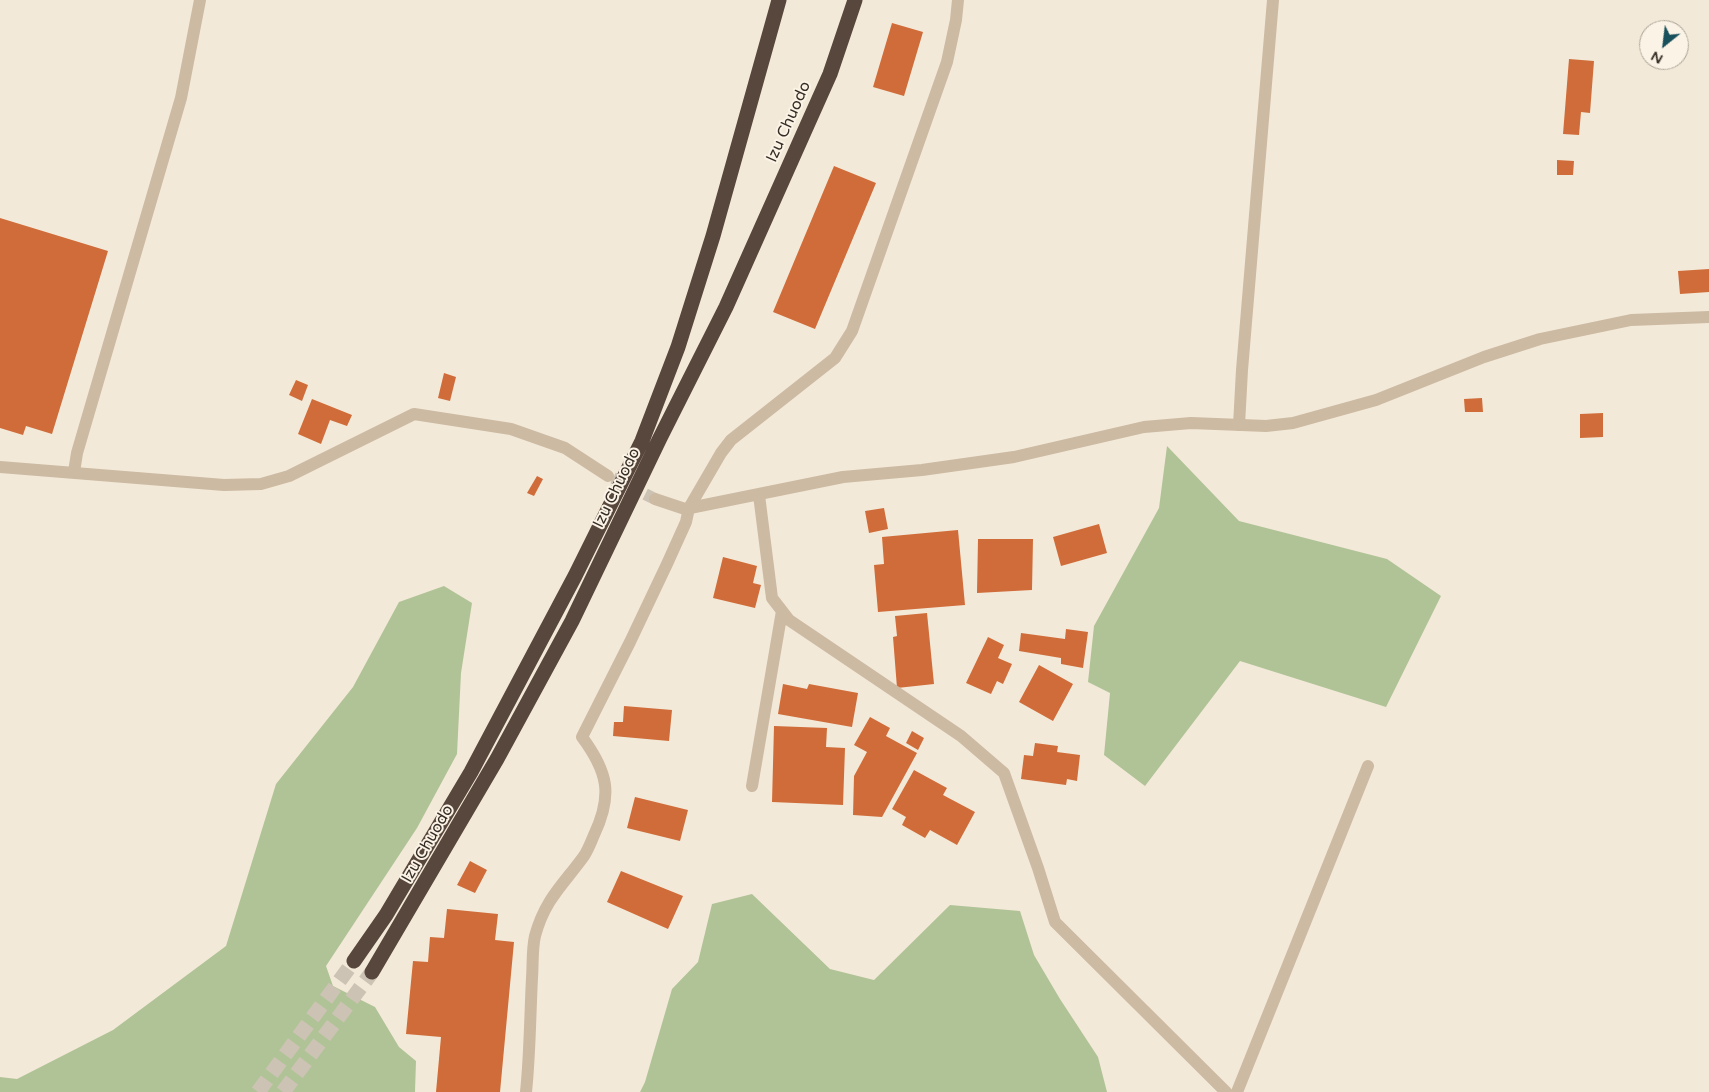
<!DOCTYPE html>
<html>
<head>
<meta charset="utf-8">
<style>
	body { margin:0 }
	#map { position:relative; width:1709px; height:1092px; overflow:hidden; background:#f3e9d8; font-family:"Varela Round",sans-serif }
	canvas { display:block }
	.north { position:absolute; left:1639px; top:20px; width:50px; height:50px; box-sizing:border-box; background:#fbf3e5; border:1px solid #aca499; border-radius:50%; rotate:209deg; font-size:14px; font-weight:700; line-height:20px; text-align:center; color:#362d26 }
	.north::after { content:''; display:block; margin:auto; width:18px; height:22px; background:#18505b; clip-path:polygon(50% 0,100% 100%,50% 72%,0 100%) }
</style>
</head>
<body>
<div id="map">
<canvas width="1709" height="1092"></canvas>
<div class="north">N</div>
</div>
<script>
const ctx = document.querySelector('canvas').getContext('2d');
ctx.lineJoin = 'round';
function fill(path, color) {
  ctx.fillStyle = color;
  ctx.fill(path, 'evenodd');
}
function trace(path, color, width, dash) {
  ctx.strokeStyle = color;
  ctx.lineWidth = width;
  ctx.lineCap = dash ? 'butt' : 'round';
  ctx.setLineDash(dash || []);
  ctx.stroke(path);
}
function label(font, color, halo, rows, align = 'center') {
  ctx.font = font + ' "Varela Round",sans-serif';
  ctx.lineWidth = 4;
  ctx.setLineDash([]);
  ctx.textBaseline = 'middle';
  ctx.strokeStyle = halo;
  ctx.fillStyle = color;
  for (const [text, x, y, turn = 0] of rows) {
    ctx.save();
    ctx.translate(x, y);
    ctx.rotate((+turn || 0) * Math.PI / 180);
    ctx.textAlign = isNaN(turn) ? turn : align;
    if (halo) ctx.strokeText(text, 0, 0);
    ctx.fillText(text, 0, 0);
    ctx.restore();
  }
}
fill(new Path2D(`
	M1167,446L1239,521L1387,559L1441,596L1386,707L1240,661L1145,786L1104,755L1110,693L1088,682L1094,626L1159,508Z
	M444,586L472,603L461,673L457,754L417,828L326,966L333,986L375,1007L399,1047L416,1061L415,1092H0V1077L17,1079L113,1030L226,946L276,784L353,687L399,602Z
	M752,894L830,969L874,980L950,905L1020,911L1034,955L1060,999L1098,1057L1107,1092H640L645,1082L672,989L698,962L712,904Z`), '#b0c397');
fill(new Path2D(`
	M892,23L923,32L904,96L873,87Z
	M1569,59L1594,61L1590,113L1581,112L1579,135L1563,134Z
	M1557,160L1574,161L1573,175H1557Z
	M834,166L876,183L815,329L773,312Z
	M0,218L108,251L52,434L26,426L23,435L0,428Z
	M1709,269V292L1680,294L1678,271Z
	M444,373L456,377L450,401L438,398Z
	M296,380L308,385L302,401L289,395Z
	M1482,398L1483,412H1465L1464,399Z
	M312,399L352,415L347,426L330,420L321,444L298,434Z
	M1603,413V437L1580,438V414Z
	M537,476L543,479L534,496L527,493Z
	M884,508L888,529L869,533L865,511Z
	M1099,524L1107,553L1061,566L1053,537Z
	M958,530L965,605L878,612L874,565L884,564L882,537Z
	M978,539H1033L1032,590L977,593Z
	M723,557L757,566L753,583L761,585L755,608L713,598Z
	M927,613L934,684L897,688L893,637L897,636L895,616Z
	M1066,629L1088,632L1083,668L1061,664V658L1019,651L1021,633L1065,639Z
	M988,637L1004,645L998,658L1012,664L1003,684L997,681L991,694L966,683Z
	M1039,665L1073,684L1053,721L1019,702Z
	M783,684L807,689L809,684L858,693L852,727L778,714Z
	M624,706L672,710L669,741L613,736L614,722H623Z
	M870,717L890,728L886,736L917,753L882,817L853,815L854,776L867,752L854,745Z
	M774,726L827,728L826,747L845,748L843,805L772,802Z
	M912,731L924,738L918,750L906,743Z
	M1035,743L1058,746L1057,752L1080,755L1077,781L1067,779L1066,785L1021,779L1024,755L1033,756Z
	M914,770L947,788L943,795L975,812L957,845L930,830L925,838L902,825L906,817L892,809Z
	M635,797L688,810L680,841L627,828Z
	M470,861L487,870L475,893L457,885Z
	M621,871L683,896L668,929L607,902Z
	M447,909L498,914L495,940L514,942L500,1092H436L441,1037L406,1034L413,961L428,962L430,937L444,938Z`), '#d06c39');
trace(new Path2D(`
	M613,478L655,499`), '#cdc3b4', 12, [12, 6]);
trace(new Path2D(`
	M258,1092L354,961
	M283,1092L372,972`), '#cdc3b4', 15, [15, 8]);
trace(new Path2D(`
	M1239,425L1242,370L1273,0
	M74,472L77,453L181,98L200,0
	M526,1092C530,1054 530,1016 532,978C533,964 532,949 535,936C545,899 563,885 584,856C588,850 591,842 594,835C613,795 608,772 582,737L630,642L667,564L686,522L689,508L721,453L731,440L835,358L852,331L947,62L956,20L958,0`), '#ccbaa3', 12);
trace(new Path2D(`
	M0,467L224,485L261,484L289,476L414,414L511,429L565,448L608,476
	M759,495L772,598L789,620L961,736L1004,773L1038,868L1055,922L1226,1092
	M655,499L685,509L843,477L922,470L1014,457L1144,427L1191,423L1266,426L1293,423L1376,400L1484,357L1540,339L1631,320L1709,317
	M752,786L782,611
	M1237,1092L1368,766`), '#ccbaa3', 12);
trace(new Path2D(`
	M354,961L386,915L471,772L575,576L642,441L678,347L713,236L779,0
	M372,972L497,759L572,621L660,438L726,307L830,74L855,0`), '#58473c', 15);
label('16px', '#362d26', '#fbf3e5', [
	["Izu Chuodo",789,122,-66],
	["Izu Chuodo",617,488,-64],
	["Izu Chuodo",428,844,-60]
]);
</script>
</body>
</html>
